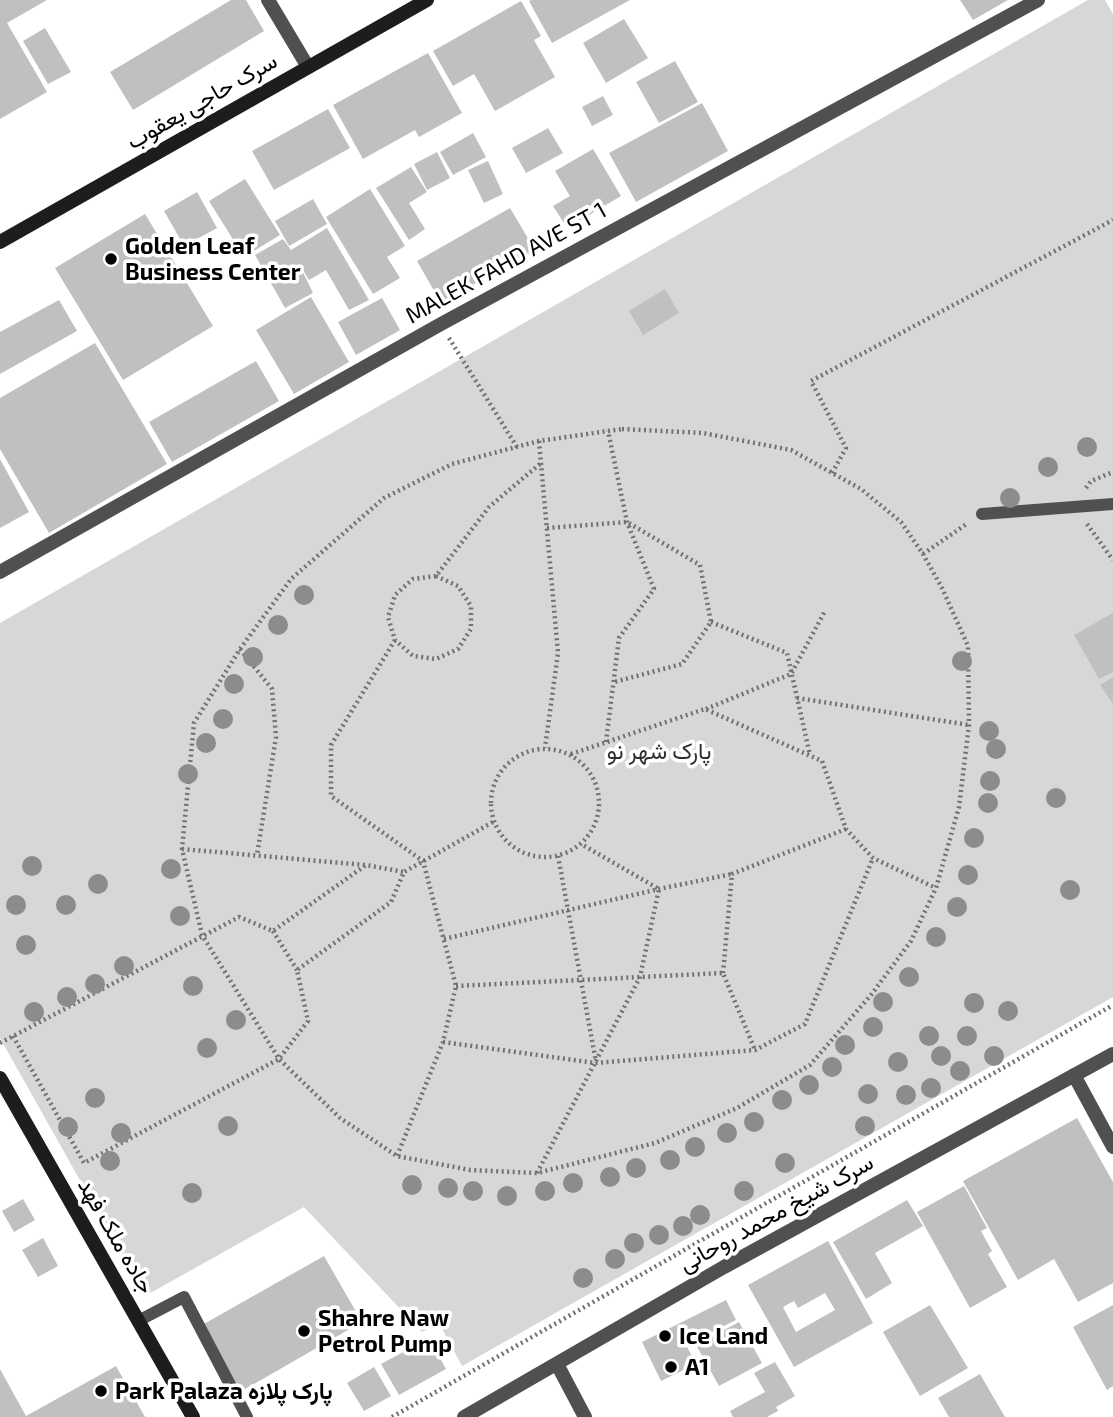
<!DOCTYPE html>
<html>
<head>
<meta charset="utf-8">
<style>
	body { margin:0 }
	canvas { display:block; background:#fff }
</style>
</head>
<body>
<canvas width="1113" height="1417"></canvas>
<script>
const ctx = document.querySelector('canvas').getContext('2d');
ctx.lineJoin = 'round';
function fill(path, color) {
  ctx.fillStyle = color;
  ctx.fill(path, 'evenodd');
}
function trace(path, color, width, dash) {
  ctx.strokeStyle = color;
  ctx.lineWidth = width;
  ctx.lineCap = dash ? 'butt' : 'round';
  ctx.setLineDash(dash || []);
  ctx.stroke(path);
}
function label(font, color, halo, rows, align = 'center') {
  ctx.font = font + ' "Exo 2",Vazirmatn,sans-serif';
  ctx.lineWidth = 7;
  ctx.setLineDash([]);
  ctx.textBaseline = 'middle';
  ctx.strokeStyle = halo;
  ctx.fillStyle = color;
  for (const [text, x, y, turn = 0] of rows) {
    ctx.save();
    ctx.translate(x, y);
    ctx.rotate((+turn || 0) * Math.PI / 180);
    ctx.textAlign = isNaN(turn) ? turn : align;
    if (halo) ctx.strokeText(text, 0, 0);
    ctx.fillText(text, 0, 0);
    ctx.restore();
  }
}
fill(new Path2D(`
	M1088,0H1105L1113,14V997L462,1366L439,1323L422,1332L304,1207L145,1296L0,1038V623Z`), '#d7d7d7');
fill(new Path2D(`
	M0,0H47L7,23L47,92L0,119Z
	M231,0H246L264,31L133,110L110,72Z
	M531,0H630L552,43L529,1Z
	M960,0H1008L973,20Z
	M521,1L541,36L534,40L555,77L495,111L474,74L453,86L433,51Z
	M624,19L648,58L606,83L583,43Z
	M45,28L71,72L48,84L23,41Z
	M428,53L462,113L419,137L415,130L363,159L333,105Z
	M675,61L698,102L659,123L636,82Z
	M603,96L613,115L592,126L582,107Z
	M702,103L728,151L636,202L609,153Z
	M328,109L350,148L274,190L252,151Z
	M548,128L563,153L526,173L512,148Z
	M473,133L486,157L453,175L440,152Z
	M593,149L621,196L567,228L553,206L570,196L555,171Z
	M437,152L450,178L427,190L414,164Z
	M488,161L503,194L484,203L468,170Z
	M411,167L427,192L409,203L425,229L409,240L376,188Z
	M245,179L280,235L244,257L209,201Z
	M370,189L405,246L387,257L400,278L373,294L326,217Z
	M197,192L217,228L184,246L164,211Z
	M313,199L327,224L289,246L275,221Z
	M510,208L535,250L441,303L417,261Z
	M145,214L213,326L123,380L55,268Z
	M327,228L369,300L349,310L326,270L309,280L298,262L313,293L285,308L255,255L283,239L291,250Z
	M665,289L679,313L643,335L629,311Z
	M311,297L349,362L294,394L256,330Z
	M382,298L400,330L356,355L338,322Z
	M59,300L77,331L0,374V332Z
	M95,343L167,464L49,533L0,449V398Z
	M256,361L279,401L172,462L149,422Z
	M0,459L29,512L0,528Z
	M1113,613V672L1099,679L1074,635Z
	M1113,677V704L1100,685Z
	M1077,1118L1113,1182V1283L1078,1302L1054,1259L1018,1280L963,1181Z
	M964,1186L987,1228L981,1231L992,1251L988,1254L1007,1287L970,1308L917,1212Z
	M23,1199L35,1220L14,1232L2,1211Z
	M907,1200L923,1226L875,1253L892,1283L866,1299L833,1242Z
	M43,1238L58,1266L38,1277L22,1250Z
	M828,1241L873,1323L794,1367L748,1285ZM825,1293L835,1310L796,1332L783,1307L794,1301L798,1308Z
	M324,1256L362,1322L240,1392L202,1325Z
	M726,1300L736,1320L686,1345L696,1364L661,1381L642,1342Z
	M930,1305L968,1368L920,1396L883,1332Z
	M1113,1305V1386L1107,1390L1073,1327Z
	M739,1322L762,1363L719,1386L696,1345Z
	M429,1338L446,1369L399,1395L381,1364Z
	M775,1362L795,1396L776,1407L778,1411L767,1417H733L730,1411L765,1392L754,1373Z
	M116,1366L145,1417H0V1369L26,1416Z
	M374,1367L391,1396L364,1411L347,1383Z
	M980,1374L1005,1417H949L938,1398Z`), '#c0c0c0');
trace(new Path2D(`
	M449,338L517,447
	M622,429L703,433L791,450L861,489L901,522L923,554L942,588L968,646L969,725L959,807L936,888L911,941L871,995L810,1065L737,1108L655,1143L537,1173L470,1170L397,1156L340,1118L279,1059L202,935L182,849L194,723L240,649L291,579L384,498L452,464L539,441Z
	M539,441L558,653L545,748
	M832,473L846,448L811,381L1113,220
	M1086,488L1091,481L1113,472
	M1087,524L1113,560
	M547,528L627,522L700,565L711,622L682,664L614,682
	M923,554L968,523
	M436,576L458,586L471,606V629L458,649L436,659L413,656L395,640L388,617L395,595L413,579L436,576L489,507L541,463
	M711,622L787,653L810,755
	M395,640L331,745V796L423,861L456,986L443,1042L397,1156
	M240,649L272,689L276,737L257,855
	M797,698L969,725
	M706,709L791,674L825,611
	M606,742L619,638L654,589L627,522L608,431
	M491 803a54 54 0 1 1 108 0a54 54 0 1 1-108 0Z
	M571,754L705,709L822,761L846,829L873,858L936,888
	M182,849L365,865
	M558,856L596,1062
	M273,931L297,970
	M444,939L659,889L732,874
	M723,973L732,874L846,829
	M456,986L723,973L755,1050
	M13,1036L84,1163L279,1059L308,1021L297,970L391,902L404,872L493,822
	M443,1042L596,1063L755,1050L805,1024L873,858
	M0,1043L239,917L273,931L366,865L404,872
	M537,1173L640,977L659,889L581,844
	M392,1417L1113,1005`), '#727272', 4.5, [2, 3.5]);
trace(new Path2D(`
	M982,514L1113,504
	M138,1321L184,1297L247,1417`), '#505050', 12);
trace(new Path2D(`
	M268,0L308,67
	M0,572L441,324L1038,0
	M1074,1075L1113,1147
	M557,1364L585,1417
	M464,1417L724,1267L1113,1054`), '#505050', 14);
trace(new Path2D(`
	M0,242L427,0
	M0,1078L193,1417`), '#1d1d1d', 14);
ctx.fillStyle = '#8c8c8c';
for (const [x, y] of [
	[1087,447],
	[1048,467],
	[1010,498],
	[304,595],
	[278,625],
	[253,657],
	[962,661],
	[234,684],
	[223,719],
	[989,731],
	[206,743],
	[996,749],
	[188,774],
	[990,781],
	[1056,798],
	[988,803],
	[974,838],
	[32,866],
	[171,869],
	[968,875],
	[98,884],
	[1070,890],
	[16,905],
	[66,905],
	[957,907],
	[180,916],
	[936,937],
	[26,945],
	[124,966],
	[909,977],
	[95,984],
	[193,986],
	[67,997],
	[883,1002],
	[974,1003],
	[1008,1011],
	[34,1012],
	[236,1020],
	[873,1027],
	[929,1036],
	[967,1036],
	[845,1045],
	[207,1048],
	[941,1056],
	[994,1056],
	[898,1062],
	[832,1067],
	[960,1071],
	[809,1085],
	[931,1088],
	[868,1094],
	[906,1095],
	[95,1098],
	[782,1100],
	[754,1122],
	[228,1126],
	[865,1126],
	[68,1127],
	[121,1133],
	[727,1133],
	[695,1147],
	[670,1160],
	[110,1161],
	[785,1163],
	[636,1168],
	[610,1177],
	[573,1183],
	[412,1185],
	[448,1188],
	[473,1191],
	[545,1191],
	[744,1191],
	[192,1193],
	[507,1196],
	[700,1215],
	[683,1226],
	[659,1235],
	[634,1243],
	[615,1259],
	[583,1278]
]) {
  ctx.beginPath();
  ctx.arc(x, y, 10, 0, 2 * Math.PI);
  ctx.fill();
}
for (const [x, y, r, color] of [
	[111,259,7,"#000"],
	[304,1331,7,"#000"],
	[665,1336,7,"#000"],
	[671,1367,7,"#000"],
	[101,1391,7,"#000"]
]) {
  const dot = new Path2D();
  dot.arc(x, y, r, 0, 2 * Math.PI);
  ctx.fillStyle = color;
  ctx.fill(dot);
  trace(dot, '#fff', 2.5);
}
label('23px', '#000', '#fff', [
	["سرک حاجی یعقوب",202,101,-30],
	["MALEK FAHD AVE ST 1",506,263,-29],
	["سرک شیخ محمد روحانی",776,1213,-29],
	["جاده ملک فهد",116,1236,60]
]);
label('bold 23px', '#000', '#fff', [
	["Golden Leaf",125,246],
	["Business Center",125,272],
	["Shahre Naw",318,1318],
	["Petrol Pump",318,1344],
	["Ice Land",679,1336],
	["A1",685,1367],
	["Park Palaza پارک پلازه",115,1391]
], 'left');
label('23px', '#2e2e2e', '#fff', [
	["پارک شهر نو",659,751]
]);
</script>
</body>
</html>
